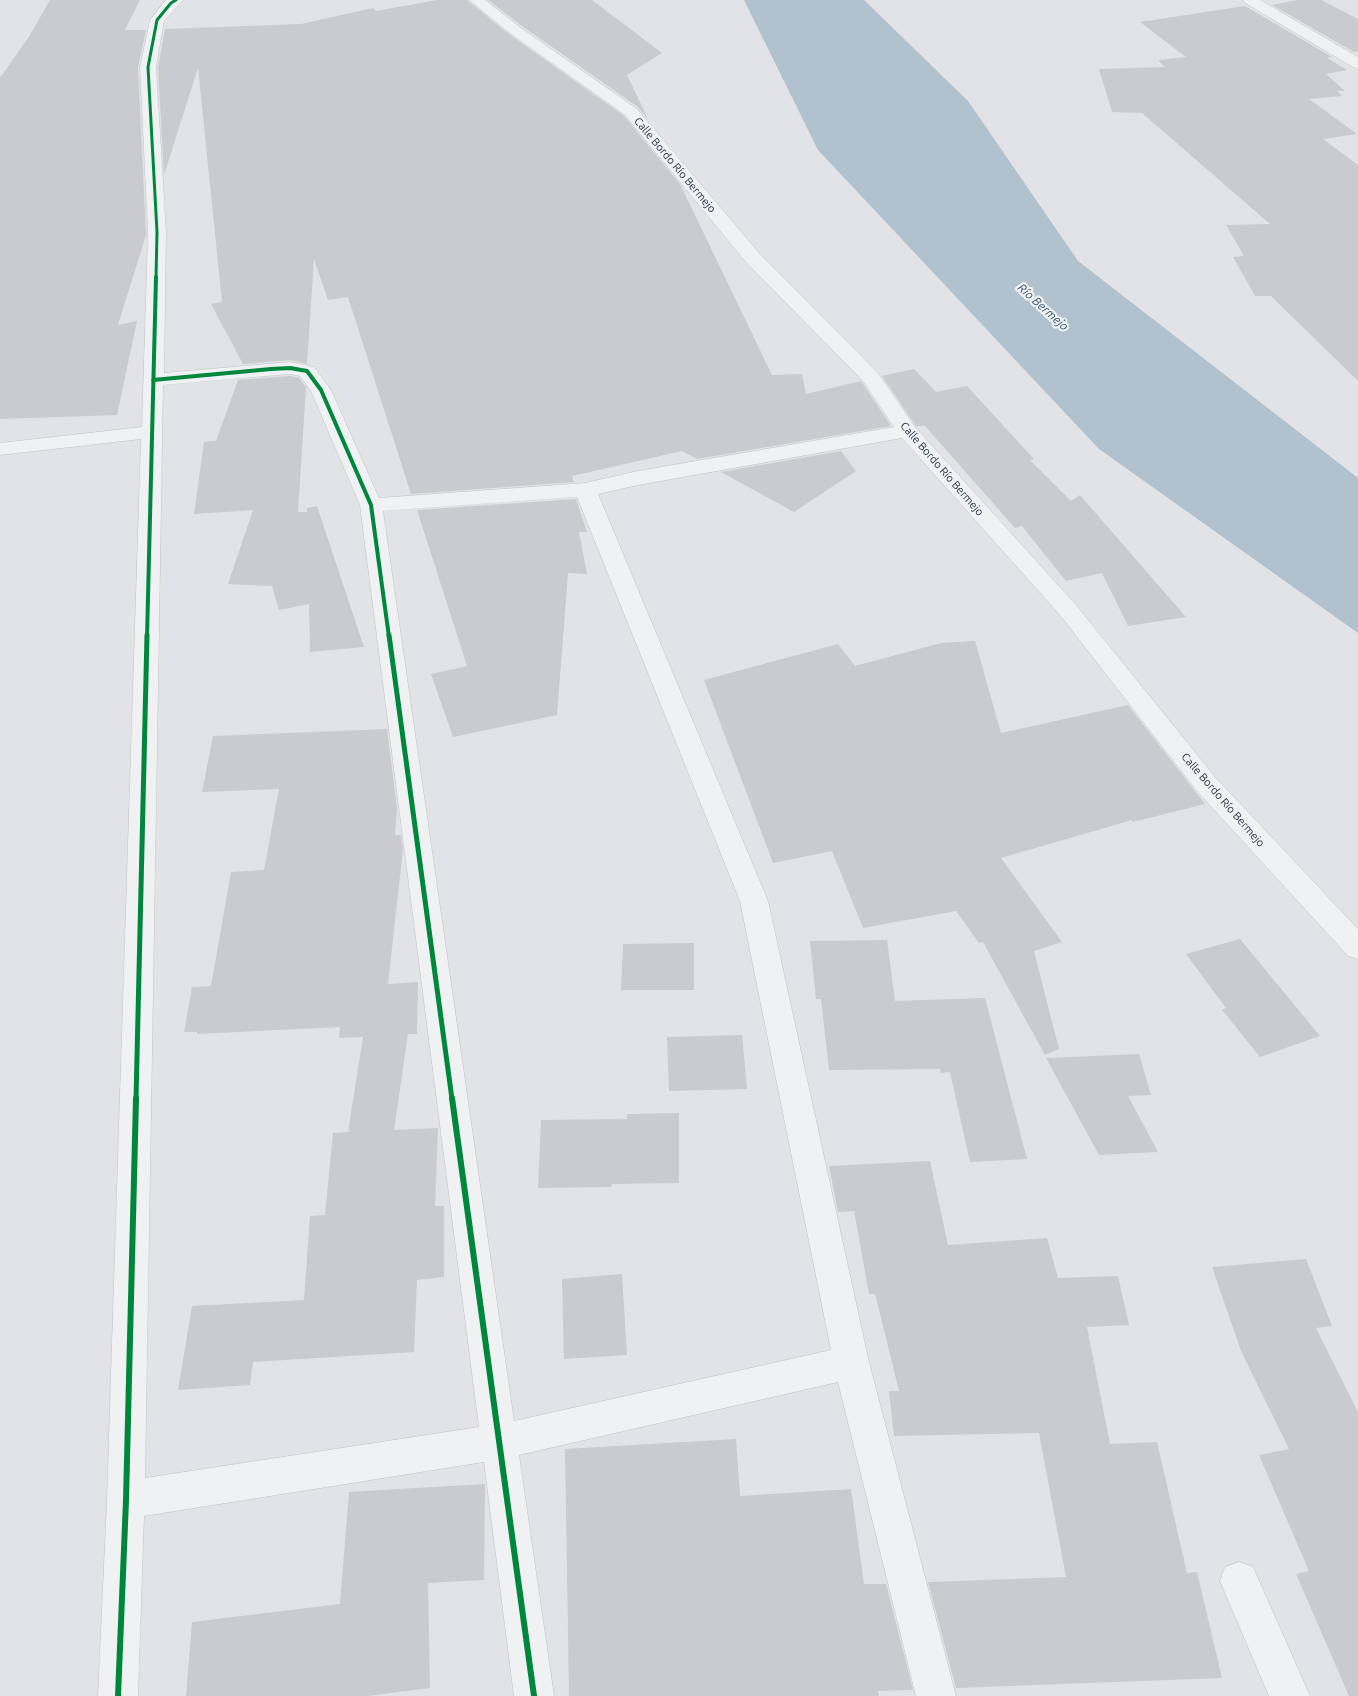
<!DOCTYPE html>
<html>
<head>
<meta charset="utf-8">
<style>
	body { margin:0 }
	canvas { display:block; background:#e1e3e6 }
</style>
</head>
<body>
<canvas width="1358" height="1696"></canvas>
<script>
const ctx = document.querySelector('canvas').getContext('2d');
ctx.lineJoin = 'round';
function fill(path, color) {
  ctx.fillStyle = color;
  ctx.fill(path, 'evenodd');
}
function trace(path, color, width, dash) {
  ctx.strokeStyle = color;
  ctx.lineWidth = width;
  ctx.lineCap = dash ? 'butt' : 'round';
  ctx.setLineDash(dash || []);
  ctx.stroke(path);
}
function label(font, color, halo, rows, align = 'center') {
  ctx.font = font + ' Ubuntu,sans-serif';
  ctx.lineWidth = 4.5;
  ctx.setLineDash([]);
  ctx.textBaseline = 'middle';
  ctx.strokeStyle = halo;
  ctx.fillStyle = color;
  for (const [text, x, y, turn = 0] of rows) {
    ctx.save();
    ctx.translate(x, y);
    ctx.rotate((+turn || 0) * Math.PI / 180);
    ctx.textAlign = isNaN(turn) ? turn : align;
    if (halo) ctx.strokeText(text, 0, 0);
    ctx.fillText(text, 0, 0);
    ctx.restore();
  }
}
fill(new Path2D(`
	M744,0H864L968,101L1078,261L1358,478V633L1099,449L818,150Z`), '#b2c1ce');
fill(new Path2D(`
	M50,0H140L125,30H146L138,67L146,235L118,325L137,321L117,415L0,419V78L30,35Z
	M437,0H467L510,35L624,116L680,184L772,375L802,374L806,394L861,381L891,426L697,459L682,451L572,476L574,482L411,494L348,297L328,300L314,259L307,364L290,360L243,364L211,304L222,302L198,68L164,175L158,67L165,29L301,24L373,8L376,11Z
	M488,0H592L662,53L627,75L648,119L638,107L522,26Z
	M1297,0H1321L1358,19V52H1354L1272,5Z
	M1245,6L1332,57L1327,58L1347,70L1326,74L1345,91H1337L1342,96L1309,99L1357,134L1323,139L1358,165V381L1271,296H1255L1233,257L1244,256L1226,225L1270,224L1142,113L1112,112L1099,69L1165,67L1158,60L1186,57L1140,22Z
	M914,369L936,392L967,386L1034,459L1030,460L1071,501L1080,495L1186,617L1128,626L1102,573L1066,581L1022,526L1015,528L925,426H916L882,376Z
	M290,376L299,378L306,387L298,512H307V508L317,506L364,647L310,652L309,604L279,610L272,586L228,584L253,510L194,514L204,442L216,441L238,380Z
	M841,451L856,471L794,512L721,472Z
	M576,499L587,532H579L587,574L568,573L557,715L453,737L431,674L467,666L417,510Z
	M975,641L1001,733L1128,705L1205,804L1133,822L1132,820L1001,858L1062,942L1034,951L1059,1049L1045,1055L983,942L979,943L956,911L863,928L832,851L773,863L704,680L838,644L855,666L941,643Z
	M387,729L397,809L395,835H401L403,849L388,984L418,982L417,1034H408L394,1130L438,1128L435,1206H444V1277L417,1280L414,1352L253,1362L250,1385L178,1390L192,1306L304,1300L310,1216L325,1215L333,1133L348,1132L363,1037L339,1038L340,1027L197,1034V1032H184L192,987L211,986L231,872L264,870L279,789L202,792L213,736Z
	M1240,939L1320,1036L1260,1057L1222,1010L1226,1008L1186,954Z
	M887,940L895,1001L985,998L1027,1159L970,1162L950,1072L941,1073L940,1069L829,1070L821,999H816L810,941Z
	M694,943V990H621L623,944Z
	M742,1035L747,1089L669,1091L667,1037Z
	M1139,1054L1151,1095L1128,1096L1158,1152L1099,1155L1046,1058Z
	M679,1113V1183L612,1184L611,1187L538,1188L541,1120L627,1119V1114Z
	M930,1161L948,1245L1047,1238L1058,1278L1118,1276L1129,1325L1087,1327L1110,1444L1157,1442L1187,1573L1197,1572L1222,1678L956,1688L928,1582L1066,1577L1039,1433L894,1436L889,1391H899L875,1294H869L854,1211L838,1212L829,1166Z
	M1306,1259L1332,1326L1316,1328L1358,1412V1696H1349L1296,1574L1309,1571L1259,1455L1289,1449L1241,1351L1212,1267Z
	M622,1274L627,1355L564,1359L562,1279Z
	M736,1439L740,1496L851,1489L864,1584H886L913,1690L878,1691L879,1696H569L565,1449Z
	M485,1484L484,1580L428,1583L430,1688L367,1696H186L192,1622L340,1604L349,1492Z`), '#cacbce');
const service = new Path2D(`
	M1243,0H1260L1358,57V69L1353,67L1245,3Z`);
const minor = new Path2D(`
	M166,0H183L164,21L156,67L166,232L164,373L290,362L314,367L331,390L379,498L585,483L638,471L894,427L863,381L745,261L625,115L511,34L469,0H485L521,28L637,109L759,253L878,373L915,427L1076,605L1215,777L1358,929V959L1348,956L1197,791L1060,615L902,438L638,485L598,494L768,901L869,1362L956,1696H916L838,1382L519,1455L554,1696H514L484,1462L144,1516L138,1696H98L107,1500L141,439L0,455V443L142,427L148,232L140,67L150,20ZM290,374L300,376L311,391L360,505L479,1427L145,1478L163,385ZM577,497L740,901L831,1350L514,1421L383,511Z
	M1239,1562L1253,1567L1310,1696H1269L1220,1581L1225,1567Z`);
trace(service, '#c0c1c4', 1);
trace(minor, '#c0c1c4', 1);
fill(service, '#f0f1f3');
fill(minor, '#f0f1f3');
trace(new Path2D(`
	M156,278L157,232L148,67L157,20L171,3L176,0`), '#00873e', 3);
trace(new Path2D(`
	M153,380L271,369L290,368L307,371L321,390L371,505L389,637
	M147,637L156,277`), '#00873e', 4);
trace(new Path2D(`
	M389,635L452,1099
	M136,1099L147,635`), '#00873e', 5);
trace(new Path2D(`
	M452,1098L534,1696
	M118,1696L126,1500L136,1098`), '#00873e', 6);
label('11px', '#2a323d', '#eff2f5', [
	["Calle Bordo Río Bermejo",675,165,50],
	["Calle Bordo Río Bermejo",942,469,49],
	["Calle Bordo Río Bermejo",1223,800,49]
]);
label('italic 12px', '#39526d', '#eff2f5', [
	["Río Bermejo",1043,307,42]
]);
</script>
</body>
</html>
